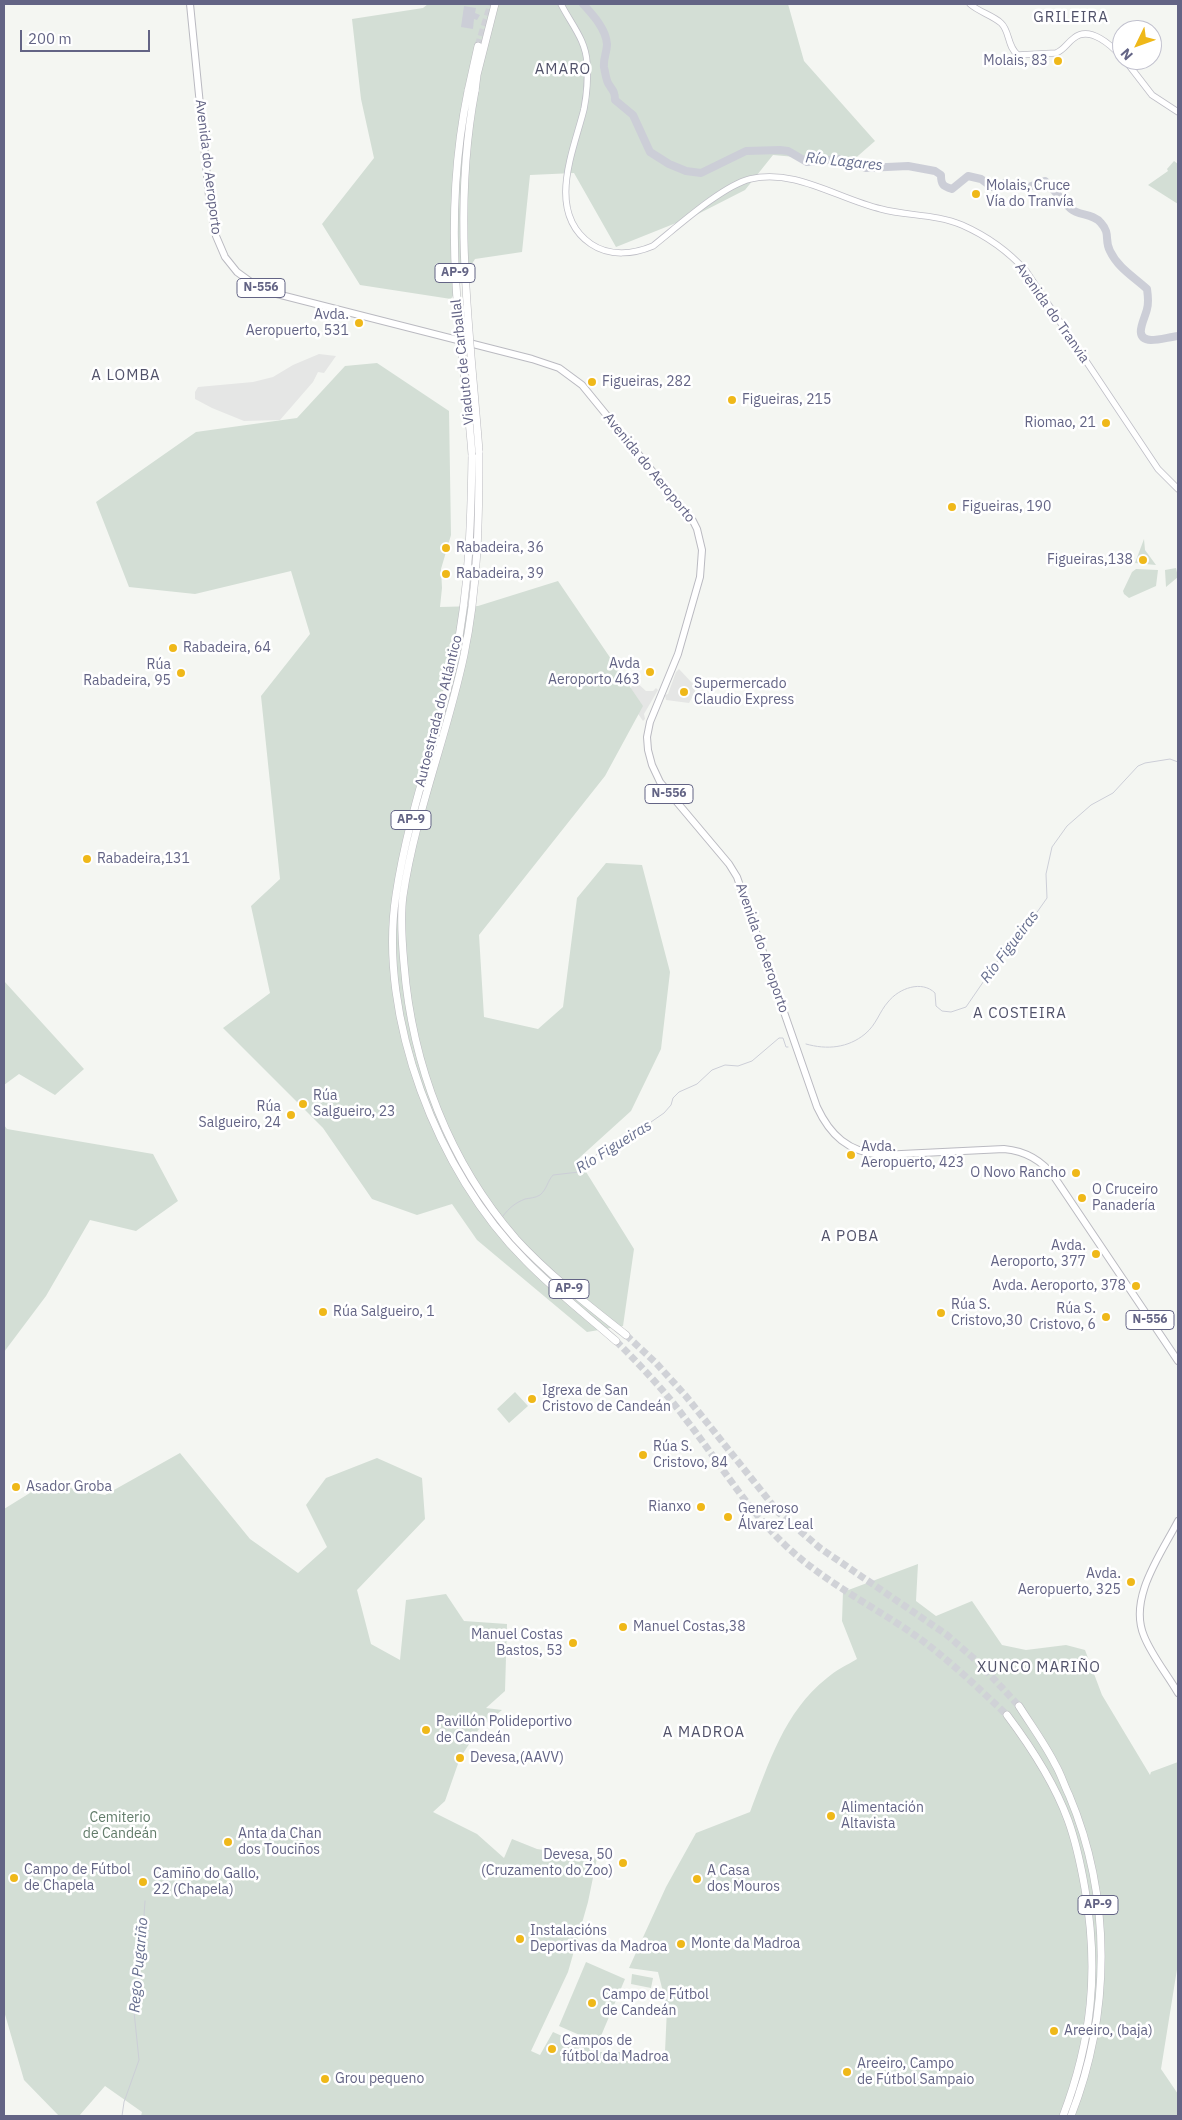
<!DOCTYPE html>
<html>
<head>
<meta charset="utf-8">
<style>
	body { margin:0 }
	#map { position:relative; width:1182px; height:2120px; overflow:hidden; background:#f4f6f2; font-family:"IBM Plex Sans",sans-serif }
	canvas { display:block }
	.frame { position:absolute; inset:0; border:5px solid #636485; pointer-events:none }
	.north { position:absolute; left:1112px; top:20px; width:50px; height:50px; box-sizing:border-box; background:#fff; border:1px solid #c1c1ce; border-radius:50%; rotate:228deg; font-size:14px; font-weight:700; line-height:20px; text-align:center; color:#636485 }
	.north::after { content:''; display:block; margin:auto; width:18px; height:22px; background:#efb819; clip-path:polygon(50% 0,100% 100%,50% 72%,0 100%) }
	.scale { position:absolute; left:20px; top:30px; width:130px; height:22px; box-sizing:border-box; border:2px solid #636485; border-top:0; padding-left:6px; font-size:15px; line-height:18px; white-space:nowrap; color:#636485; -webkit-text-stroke:4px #fff; paint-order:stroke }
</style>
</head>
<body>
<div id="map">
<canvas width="1182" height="2120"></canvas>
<div class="frame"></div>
<div class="north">N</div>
<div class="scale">200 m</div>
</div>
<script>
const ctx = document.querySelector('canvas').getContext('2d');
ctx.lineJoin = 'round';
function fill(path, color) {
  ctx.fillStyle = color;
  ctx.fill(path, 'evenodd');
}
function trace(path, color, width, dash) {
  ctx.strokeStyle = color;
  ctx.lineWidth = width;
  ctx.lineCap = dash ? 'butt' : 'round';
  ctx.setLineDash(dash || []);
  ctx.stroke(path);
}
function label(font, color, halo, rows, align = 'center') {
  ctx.font = font + ' "IBM Plex Sans",sans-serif';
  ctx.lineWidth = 5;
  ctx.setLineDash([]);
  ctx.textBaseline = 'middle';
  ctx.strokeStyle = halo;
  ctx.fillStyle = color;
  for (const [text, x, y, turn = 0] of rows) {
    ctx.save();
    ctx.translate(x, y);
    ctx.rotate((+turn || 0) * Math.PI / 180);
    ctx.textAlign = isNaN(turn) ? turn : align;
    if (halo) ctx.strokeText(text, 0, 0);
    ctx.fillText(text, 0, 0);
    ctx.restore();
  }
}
fill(new Path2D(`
	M319,354L336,356L324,373L318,372L313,382L280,420L244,421L212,408L195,399V392L198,387L253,382L273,377L293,365Z
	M679,669L694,685L695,692L689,703L666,700L665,695L668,694L676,672Z
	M635,681L646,691H653L656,688L658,690L644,714L645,719L643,721L626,696Z`), '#e5e6e5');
fill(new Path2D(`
	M428,4H788L804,61L875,141L851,162L773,155L745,190L696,215L616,247L574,173L530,175L522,252L475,259L451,299L360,285L322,224L374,158L361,99L352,19L423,8Z
	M1174,161L1178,164V204L1148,185L1168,171L1167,169Z
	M377,363L449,411L451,535L441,569L442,588L440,607L478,606L558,581L643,706L605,776L479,935L484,1017L538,1029L563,1007L577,898L606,863L642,865L670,972L661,1049L631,1111L578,1159L634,1249L623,1326L587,1332L477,1240L452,1204L417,1215L372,1199L323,1128L223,1028L270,993L251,906L280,879L261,696L310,634L291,571L195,594L129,587L96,502L196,432L297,418L345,366Z
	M1144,539L1145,550L1156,565L1135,563Z
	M1176,568L1178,577L1166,587L1165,570Z
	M1136,569L1158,570L1156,586L1129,598L1124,594L1123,591L1132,572Z
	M4,981L84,1069L55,1095L19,1074L4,1085Z
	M4,1125L7,1129L153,1154L178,1201L136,1231L90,1220L46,1296L4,1352Z
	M515,1392L528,1406L509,1423L497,1409Z
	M180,1453L250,1539L298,1573L327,1547L306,1505L326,1478L377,1458L422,1478L425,1519L357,1590L371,1644L400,1660L406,1600L446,1594L464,1621L507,1624L505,1691L486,1708L502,1710L479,1729L460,1758L445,1801L433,1812L477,1834L504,1858L512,1839L537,1849L597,1858L588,1902L568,1972L531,2051L540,2055L553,2032L598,2052H665L667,2008L658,1972L629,1968L666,1887L696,1833L750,1812C769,1763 784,1712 827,1678C836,1670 847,1665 857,1659L842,1621L843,1592L918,1564L916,1601L936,1616L972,1601L1002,1645L1026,1650L1066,1645L1085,1650L1102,1695L1150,1775L1151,1772L1178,1762V1963L1161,2069L1178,2094V2116H141L142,2112L105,2086L79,2116H59L24,2080L4,2011V1509L46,1483L105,1495Z
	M586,1962L625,1979L598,2043L559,2026Z
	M632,1974L653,1978L651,1988L631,1984Z`), '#d3ded5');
fill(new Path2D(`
	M464,6L476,8L475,13L480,15L477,20L474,19L473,29L461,27Z`), '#ccced7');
trace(new Path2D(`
	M806,1044C827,1050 848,1048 865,1034C877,1024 879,1012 888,1002C899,988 922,980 935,993L936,1006L942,1011L951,1012L966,1007L1001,956L1014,945L1047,898L1046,874L1052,847L1067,826L1091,805L1113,793L1138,766L1145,763L1170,759L1178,762
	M503,1216C509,1208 515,1203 525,1199C530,1198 535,1198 540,1195C547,1189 547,1182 553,1175L579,1172L585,1169L592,1158L603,1150L626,1137L643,1132L651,1122L664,1113L671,1105L673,1098L679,1092L697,1084L712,1070L725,1065L738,1066L752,1061L779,1038H783L786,1047H788
	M122,2116L124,2102L139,2060L133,2002L140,1977L145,1901`), '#ccced7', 1);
trace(new Path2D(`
	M583,4C593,15 606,29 607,44C607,52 603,59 604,67C605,72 606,79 608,83C612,90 615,91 615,100L633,115L650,152L669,164L686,171L701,173L746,151L780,150L788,151L807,162L839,159L866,168L908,166L935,171L941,175C941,185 943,186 952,189L968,176L981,179L992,187L1005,183L1023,187H1029L1045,181C1054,189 1061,200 1071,209C1079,216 1093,213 1101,223C1111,234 1104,240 1110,251C1118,268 1134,277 1147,289C1148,296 1149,302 1147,309C1145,319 1132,339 1151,340C1160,340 1169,337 1178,336`), '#ccced7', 8);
trace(new Path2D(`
	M478,46L491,4
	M626,1335L656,1363L685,1395L779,1513L820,1548L947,1635L979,1663L1019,1706
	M616,1341C640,1365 664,1390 684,1417C718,1460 745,1507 785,1545C820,1578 863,1601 903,1627C941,1652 974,1684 1007,1715`), '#d0d2d7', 7, [7, 3.5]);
const secondary = new Path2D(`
	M561,4C571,24 586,40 587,63C588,78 587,94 584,109C574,150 545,212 591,244C610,257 634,254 653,246C677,227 722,186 750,179C795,168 838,199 881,209C907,216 936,214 962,225C987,236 1008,251 1026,271L1158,469L1178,489
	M970,4C979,12 992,15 1001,23C1010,31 1007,47 1018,55L1056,53C1064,50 1067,43 1074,38C1090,25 1112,46 1122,57
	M1125,60L1152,95L1178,112`);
const primary = new Path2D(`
	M190,4L209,196L216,236L225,257L237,272L255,285L273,293L532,359L559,368L582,385L693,521L697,529L702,550L700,577L678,654L650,722L647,737L648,750L652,765L660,782L729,864L737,877L817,1107C830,1135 848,1152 881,1155L1004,1149C1026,1151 1042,1160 1055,1178L1178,1361
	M1178,1521C1161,1554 1128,1598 1144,1636C1152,1656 1167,1674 1178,1693`);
const motorway = new Path2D(`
	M468,91L478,46
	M475,91L477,75L495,4
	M479,451C479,520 478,588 464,655C447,736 415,814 403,896C400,918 402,942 404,964C412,1065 449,1162 516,1239C549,1275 588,1305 626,1335
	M472,455C471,523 469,591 455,658C437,738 408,814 396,895C377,1016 438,1174 525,1260C553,1289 585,1314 616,1341
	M1019,1706C1031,1725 1045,1744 1055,1764C1061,1774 1064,1785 1069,1795C1112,1897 1111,2014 1071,2116
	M1007,1715C1031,1747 1054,1782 1068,1820C1076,1842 1081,1866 1085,1889C1099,1970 1092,2040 1063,2116`);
trace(secondary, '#bebec6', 7);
trace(primary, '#babac1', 8);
trace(motorway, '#bababf', 8);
trace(secondary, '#fff', 5.5);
trace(primary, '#fff', 6);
trace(motorway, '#fff', 7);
const motorwayBridge = new Path2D(`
	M468,91C455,154 452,220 456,284C459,341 468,398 472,455
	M475,91C452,212 470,330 479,451`);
trace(motorwayBridge, '#bababf', 8, []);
trace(motorwayBridge, '#fff', 7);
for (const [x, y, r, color] of [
	[1058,61,5,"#efb819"],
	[976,194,5,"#efb819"],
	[359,323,5,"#efb819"],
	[592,382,5,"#efb819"],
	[732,400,5,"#efb819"],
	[1106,423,5,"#efb819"],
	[952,507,5,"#efb819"],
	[446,548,5,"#efb819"],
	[1143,560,5,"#efb819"],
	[446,574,5,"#efb819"],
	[173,648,5,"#efb819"],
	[650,672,5,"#efb819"],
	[181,673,5,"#efb819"],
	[684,692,5,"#efb819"],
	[87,859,5,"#efb819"],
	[303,1104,5,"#efb819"],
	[291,1115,5,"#efb819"],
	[851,1155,5,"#efb819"],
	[1076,1173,5,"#efb819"],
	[1082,1198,5,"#efb819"],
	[1096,1254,5,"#efb819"],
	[1136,1286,5,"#efb819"],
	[323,1312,5,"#efb819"],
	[941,1313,5,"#efb819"],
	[1106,1317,5,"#efb819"],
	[532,1399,5,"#efb819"],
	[643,1455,5,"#efb819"],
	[16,1487,5,"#efb819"],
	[701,1507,5,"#efb819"],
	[728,1517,5,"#efb819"],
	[1131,1582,5,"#efb819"],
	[623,1627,5,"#efb819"],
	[573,1643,5,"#efb819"],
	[426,1730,5,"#efb819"],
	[460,1758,5,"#efb819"],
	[831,1816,5,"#efb819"],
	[228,1842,5,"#efb819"],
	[623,1863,5,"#efb819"],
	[14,1878,5,"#efb819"],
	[697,1879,5,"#efb819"],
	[143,1882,5,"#efb819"],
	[520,1939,5,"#efb819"],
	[681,1944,5,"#efb819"],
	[592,2003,5,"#efb819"],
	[1054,2031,5,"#efb819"],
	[552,2049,5,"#efb819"],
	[847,2072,5,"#efb819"],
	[325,2079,5,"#efb819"]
]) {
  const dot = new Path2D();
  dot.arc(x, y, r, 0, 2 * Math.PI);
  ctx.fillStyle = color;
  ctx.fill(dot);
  trace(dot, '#fff', 2);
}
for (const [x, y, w] of [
	[455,273,40],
	[261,288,48],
	[669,794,48],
	[411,820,40],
	[569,1289,40],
	[1150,1320,48],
	[1098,1905,40]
]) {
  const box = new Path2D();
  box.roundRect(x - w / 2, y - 9.5, w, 19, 4);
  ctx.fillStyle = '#fff';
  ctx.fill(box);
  trace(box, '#636485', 1);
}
label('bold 12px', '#636485', null, [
	["AP-9",455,273],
	["N-556",261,288],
	["N-556",669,794],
	["AP-9",411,820],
	["AP-9",569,1289],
	["N-556",1150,1320],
	["AP-9",1098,1905]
]);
label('14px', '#636485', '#fff', [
	["Molais, 83",1048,61,"right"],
	["Molais, Cruce",986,186],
	["Vía do Tranvía",986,202],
	["Avda.",349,315,"right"],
	["Aeropuerto, 531",349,331,"right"],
	["Figueiras, 282",602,382],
	["Figueiras, 215",742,400],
	["Riomao, 21",1096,423,"right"],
	["Figueiras, 190",962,507],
	["Rabadeira, 36",456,548],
	["Figueiras,138",1133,560,"right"],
	["Rabadeira, 39",456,574],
	["Rabadeira, 64",183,648],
	["Avda",640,664,"right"],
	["Aeroporto 463",640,680,"right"],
	["Rúa",171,665,"right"],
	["Rabadeira, 95",171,681,"right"],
	["Supermercado",694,684],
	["Claudio Express",694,700],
	["Rabadeira,131",97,859],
	["Rúa",313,1096],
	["Salgueiro, 23",313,1112],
	["Rúa",281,1107,"right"],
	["Salgueiro, 24",281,1123,"right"],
	["Avda.",861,1147],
	["Aeropuerto, 423",861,1163],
	["O Novo Rancho",1066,1173,"right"],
	["O Cruceiro",1092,1190],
	["Panadería",1092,1206],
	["Avda.",1086,1246,"right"],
	["Aeroporto, 377",1086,1262,"right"],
	["Avda. Aeroporto, 378",1126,1286,"right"],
	["Rúa S.",951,1305],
	["Cristovo,30",951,1321],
	["Rúa S.",1096,1309,"right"],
	["Cristovo, 6",1096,1325,"right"],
	["Rúa Salgueiro, 1",333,1312],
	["Igrexa de San",542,1391],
	["Cristovo de Candeán",542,1407],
	["Rúa S.",653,1447],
	["Cristovo, 84",653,1463],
	["Asador Groba",26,1487],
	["Rianxo",691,1507,"right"],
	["Generoso",738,1509],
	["Álvarez Leal",738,1525],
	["Avda.",1121,1574,"right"],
	["Aeropuerto, 325",1121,1590,"right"],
	["Manuel Costas,38",633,1627],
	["Manuel Costas",563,1635,"right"],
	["Bastos, 53",563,1651,"right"],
	["Pavillón Polideportivo",436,1722],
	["de Candeán",436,1738],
	["Devesa,(AAVV)",470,1758],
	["Alimentación",841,1808],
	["Altavista",841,1824],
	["Anta da Chan",238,1834],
	["dos Touciños",238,1850],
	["Devesa, 50",613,1855,"right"],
	["(Cruzamento do Zoo)",613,1871,"right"],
	["Campo de Fútbol",24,1870],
	["de Chapela",24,1886],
	["A Casa",707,1871],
	["dos Mouros",707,1887],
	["Camiño do Gallo,",153,1874],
	["22 (Chapela)",153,1890],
	["Instalacións",530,1931],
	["Deportivas da Madroa",530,1947],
	["Monte da Madroa",691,1944],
	["Campo de Fútbol",602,1995],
	["de Candeán",602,2011],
	["Areeiro, (baja)",1064,2031],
	["Campos de",562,2041],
	["fútbol da Madroa",562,2057],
	["Areeiro, Campo",857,2064],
	["de Fútbol Sampaio",857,2080],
	["Grou pequeno",335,2079]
], 'left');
label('14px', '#636485', '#fff', [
	["Avenida do Aeroporto",208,167,83],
	["Avenida do Tranvia",1052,313,55],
	["Viaduto de Carballal",463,362,-96],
	["Avenida do Aeroporto",649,468,51],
	["Autoestrada do Atlántico",439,711,-76],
	["Avenida do Aeroporto",762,948,71]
]);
label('14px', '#627c6a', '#fff', [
	["Cemiterio",120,1818],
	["de Candeán",120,1834]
]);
ctx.letterSpacing = '1px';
label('15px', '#51526a', '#fff', [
	["GRILEIRA",1071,18],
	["AMARO",563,70],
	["A LOMBA",126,376],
	["A COSTEIRA",1020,1014],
	["A POBA",850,1237],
	["XUNCO MARIÑO",1039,1668],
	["A MADROA",704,1733]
]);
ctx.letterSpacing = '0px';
label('italic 15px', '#687090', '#fff', [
	["Río Lagares",844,162,6],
	["Río Figueiras",1010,947,-53],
	["Río Figueiras",614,1147,-32],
	["Rego Pugariño",139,1965,-85]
]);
</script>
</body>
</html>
